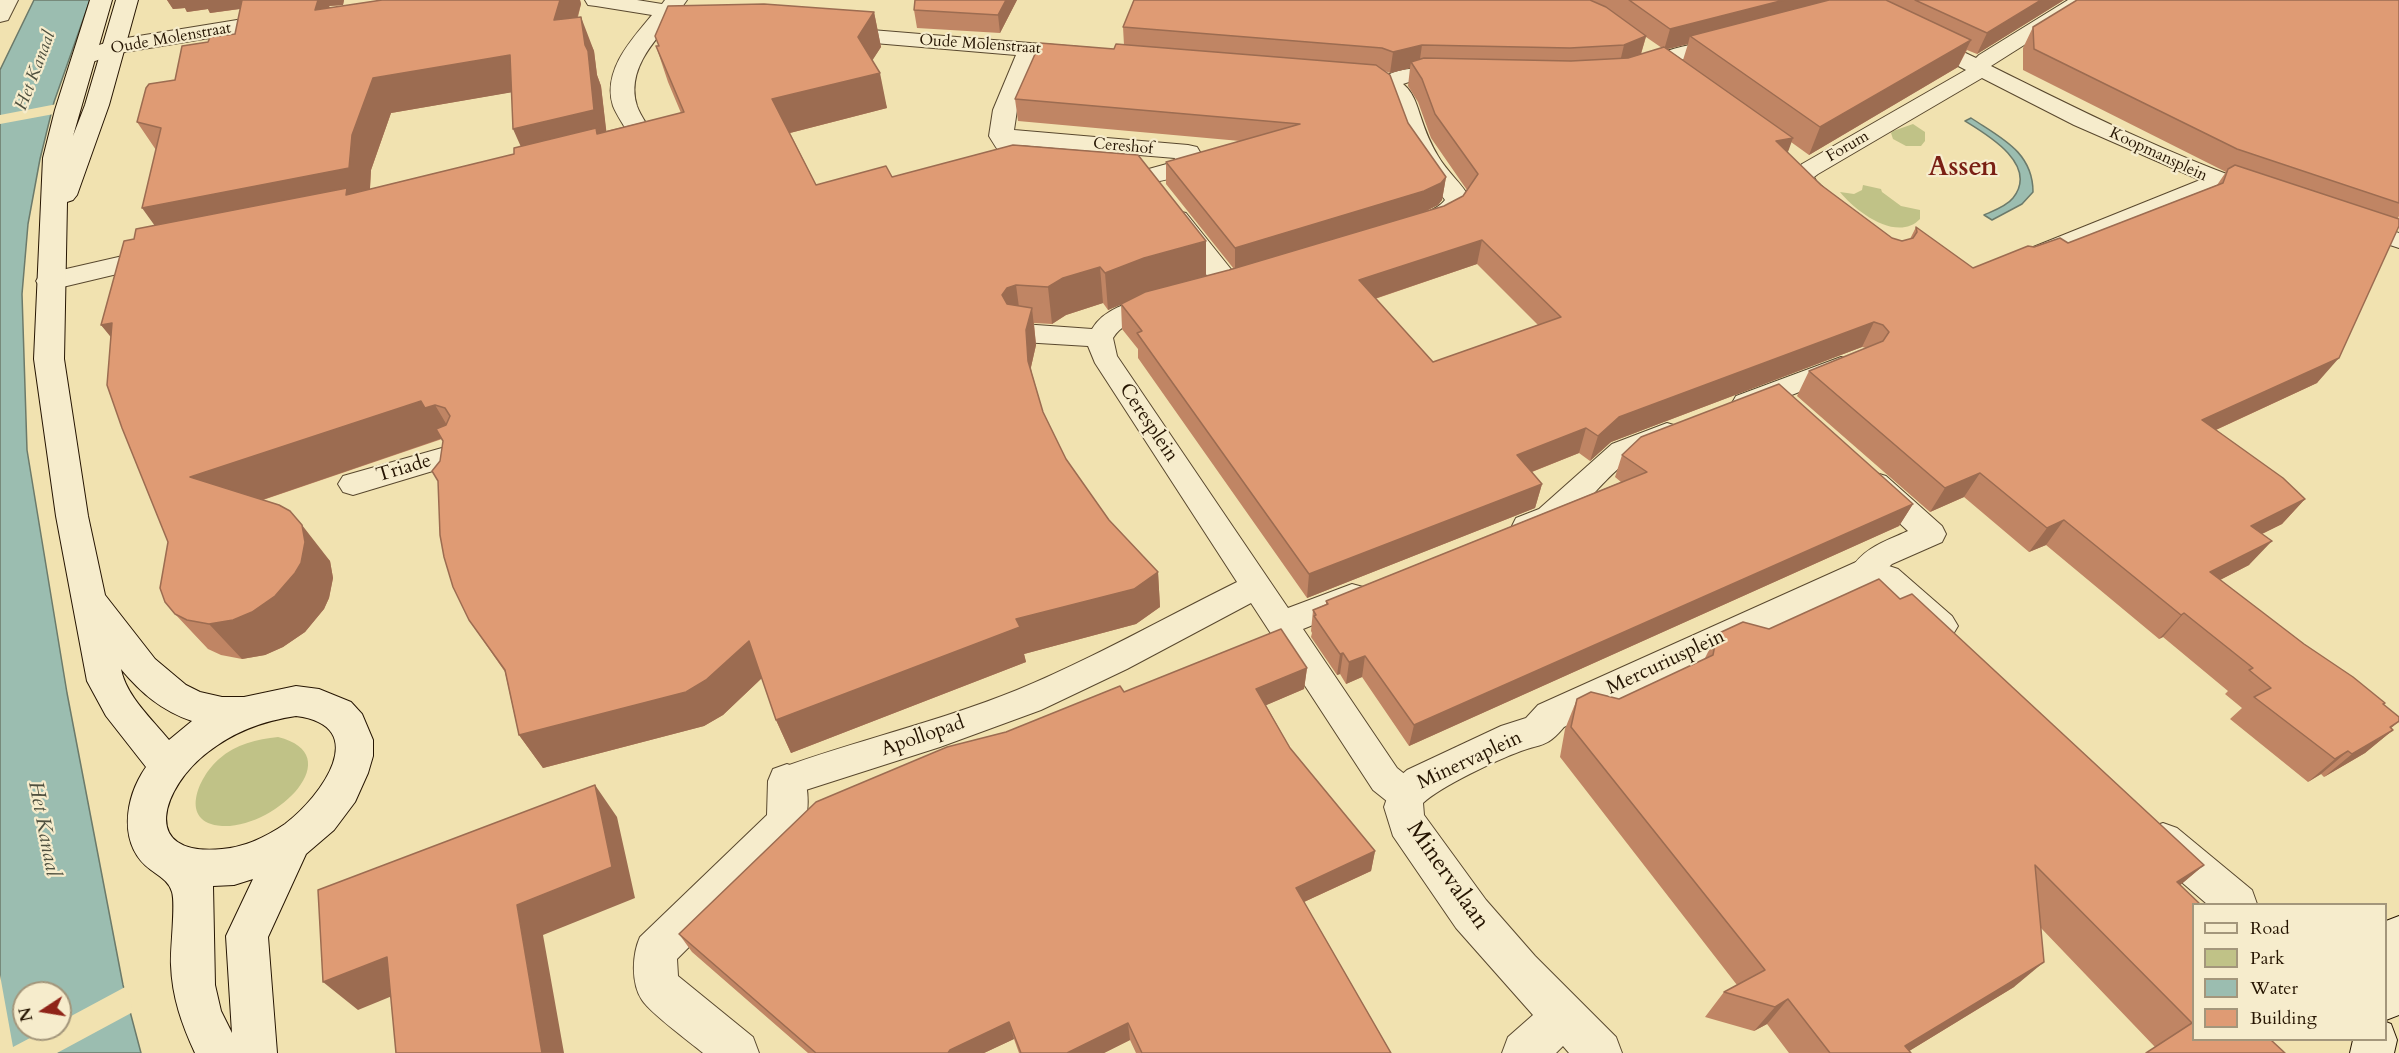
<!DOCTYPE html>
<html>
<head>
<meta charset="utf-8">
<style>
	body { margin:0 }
	#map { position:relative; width:2399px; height:1053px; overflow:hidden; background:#f1e2b0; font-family:Cardo,serif }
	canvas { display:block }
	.legend { position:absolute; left:2192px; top:903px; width:195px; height:138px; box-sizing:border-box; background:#f6eccc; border:2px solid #a3967b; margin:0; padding:8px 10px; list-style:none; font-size:18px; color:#261502 }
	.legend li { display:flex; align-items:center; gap:12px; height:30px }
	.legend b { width:30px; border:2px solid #a3967b }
	.north { position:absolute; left:12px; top:981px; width:60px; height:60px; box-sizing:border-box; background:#f6eccc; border:2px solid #a3967b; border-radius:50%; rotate:258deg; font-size:16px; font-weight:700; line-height:24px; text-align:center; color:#261502 }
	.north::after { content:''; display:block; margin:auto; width:21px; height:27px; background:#8f2418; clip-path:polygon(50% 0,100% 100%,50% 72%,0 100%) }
</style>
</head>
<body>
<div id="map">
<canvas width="2399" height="1053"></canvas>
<ul class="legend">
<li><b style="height:8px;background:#f6eccc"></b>Road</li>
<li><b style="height:16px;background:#c0c287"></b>Park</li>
<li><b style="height:16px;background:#9bbdb0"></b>Water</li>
<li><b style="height:16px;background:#df9b74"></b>Building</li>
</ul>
<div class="north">N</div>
</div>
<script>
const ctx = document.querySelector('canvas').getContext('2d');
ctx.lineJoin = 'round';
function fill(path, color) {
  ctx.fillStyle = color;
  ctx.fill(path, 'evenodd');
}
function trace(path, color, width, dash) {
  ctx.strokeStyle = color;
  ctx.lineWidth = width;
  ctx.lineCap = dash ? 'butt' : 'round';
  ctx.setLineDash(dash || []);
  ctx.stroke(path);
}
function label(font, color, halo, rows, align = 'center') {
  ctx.font = font + ' Cardo,serif';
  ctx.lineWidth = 4.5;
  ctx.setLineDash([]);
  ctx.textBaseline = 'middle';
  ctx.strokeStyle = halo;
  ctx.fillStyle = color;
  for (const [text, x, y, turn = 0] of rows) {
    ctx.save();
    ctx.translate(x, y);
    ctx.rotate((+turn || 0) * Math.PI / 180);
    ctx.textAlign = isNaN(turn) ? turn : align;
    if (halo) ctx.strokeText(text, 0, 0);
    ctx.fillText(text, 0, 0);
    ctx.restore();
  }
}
fill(new Path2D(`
	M1913,124L1925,132V141L1921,146H1906L1893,139L1891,133L1893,131Z
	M1863,185L1881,189L1882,192L1901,206L1920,210V219C1897,243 1855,211 1840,192L1854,194L1862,190Z
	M278,737C351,755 275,829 222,826C178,823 198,777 219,759C236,744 257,739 278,737Z`), '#c0c287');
const water = new Path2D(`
	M34,0H90L54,102L40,159L28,224L22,294L27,450L67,693L123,985L141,1053H6L0,1021V70ZM24,993H60V1029H24Z
	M1971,118C2001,138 2033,152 2033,192L2022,204L1992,220L1984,215C1993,211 2007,206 2013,198C2039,165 1988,135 1965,121Z`);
fill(water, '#9bbdb0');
trace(water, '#6c7a6a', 1.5);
fill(new Path2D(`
	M57,104L54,114L0,124V115Z
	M0,975L13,1047L47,1029H60V1022L127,986L133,1012L57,1053H3L0,1039Z`), '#f1e2b0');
const pedestrian = new Path2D(`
	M2068,0H2092L2089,4L1991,66C2081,111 2171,156 2266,188L2270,193L2266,198L2258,200L2219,187L2195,200L2039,262L2030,265L2021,262L2018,257L2021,252L2200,180L2074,125L1982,78L1818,174L1814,177L1816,181L1837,200L1833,205C1814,210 1799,192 1790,176L1802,164L1966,70L1918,45L1915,41L1918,37H1932L1976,58L1979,55Z
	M1723,37L1730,39L1733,43L1730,47L1669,63L1644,73L1637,75L1630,73L1626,69C1636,55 1704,42 1723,37Z
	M1449,68L1456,70L1460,74L1456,78L1412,81L1391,88L1383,87L1380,82C1392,65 1430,68 1449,68Z
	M2354,218L2399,233V248L2345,230L2342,225L2345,220Z
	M1159,295L1168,297L1172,303C1161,319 1128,314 1113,338L1117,356L1288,608L1352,584L1363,587L1368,596L1363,605L1303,629L1397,768L1417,784L1423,795L1417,806L1405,811L1393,806L1373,790L1251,603L1127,669L1041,710L940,747L787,796L775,792L770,781L775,770C854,741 938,722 1017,690C1092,659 1164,618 1237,582L1095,363L1088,346L1022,342L1013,339L1009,333L1013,327L1022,324L1092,329C1106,306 1135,301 1159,295Z
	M1841,357L1850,360L1854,366L1850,372L1746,413L1736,410L1732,403L1736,396Z
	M1667,423L1677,426L1681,433C1672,449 1648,449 1632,458C1599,478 1561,548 1516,534L1512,526L1516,518L1539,509L1612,444Z
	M456,444L466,447L470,454L466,461L353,495L343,492L338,484L343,476Z
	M1876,473L1886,476L1942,526L1946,534L1942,542L1892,564L1876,579L1865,583L1854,579L1850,571C1862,548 1886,541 1908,531L1866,492L1861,484L1866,476Z`);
const minor = new Path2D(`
	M0,0H18L8,20L0,22Z
	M585,0H637L662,4L665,0H687L682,7L718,13L721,18L718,23L710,25L673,19C652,43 626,72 637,106C641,117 648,125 653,135C653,155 624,163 608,159L605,154L608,149L625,143L629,135C624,125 617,116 613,106C602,71 631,40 652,15L596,6L588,5Z
	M280,13L288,15L291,20L288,25L119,53L83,65L75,63L72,58L75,53L114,40Z
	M835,27L1091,48L1094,53L1091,58L1083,60L1038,56L1017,110L1014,130L1188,145L1197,147L1200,152L1199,167L1195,172C1157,182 1139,189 1100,179L1096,174L1100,169L1109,166L1145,170L1174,162L1175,158L1019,145C1031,162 1047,156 1055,168L1051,173C1020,181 1003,160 989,136L993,110L1016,55L827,39L824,34L827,29Z
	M1353,68C1431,79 1406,102 1438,156C1447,172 1462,183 1471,200C1459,220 1437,236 1413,230L1409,224C1416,213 1435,213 1445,200L1414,158L1388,94L1369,84L1345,80L1341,75L1345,70Z
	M1177,211L1186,213L1234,273L1258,265L1268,268L1272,274C1264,286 1232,294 1218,290L1164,219L1168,213Z
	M162,247L172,249L176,255L172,261L50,290L40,287L36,281L40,275Z
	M1865,558L1898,569L1952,616L1958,626L1952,636L1940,640L1928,636L1874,587L1867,585L1564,727C1547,747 1544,743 1521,751C1497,760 1441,786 1423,803L1424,815L1486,900L1535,956L1616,1037L1622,1053H1569L1563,1046L1556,1053H1502L1508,1037L1533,1015L1456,928L1393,836L1384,807L1392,783L1407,770L1501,726L1526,718L1538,705Z
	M787,764L801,769C810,788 810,815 801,835L677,959L678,976L753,1037L759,1053H703C690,1042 650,1013 642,1000C631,983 632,955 640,937L767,815L768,781L773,769Z
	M2163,823L2177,828L2252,890L2257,904H2207L2149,854L2143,841L2149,828Z`);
const secondary = new Path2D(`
	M90,0H112L73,136L85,105L116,0H138L109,105L77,195L73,200L67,202L64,359L88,516L105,595L155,659L186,685L200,692L222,697H244L296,686L319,689L351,702L362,714L373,740V756L368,773L355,802L334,830L306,854L268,937L277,1053H195C182,1025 172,997 171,965C170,950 176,904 172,892C169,881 159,876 151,870C117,845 125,797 146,767L106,716L87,681L56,516L34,359L43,158L55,110ZM121,669C141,693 162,711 192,721L169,740C152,719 126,696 121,669ZM296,716C373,726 321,797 285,824C266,837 245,847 222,849C137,857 163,786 208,752C235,731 263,721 296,716ZM253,879L226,936L232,1033L221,1011L215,985L213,886L234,885Z
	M2399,916V1015L2386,1020V921Z
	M2386,1022L2391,1024L2397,1040L2394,1053H2350L2353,1040H2386Z`);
trace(pedestrian, '#59482e', 2);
trace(minor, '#59482e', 2);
trace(secondary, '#261502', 2);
fill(pedestrian, '#f6eccc');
fill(minor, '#f6eccc');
fill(secondary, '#f6eccc');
fill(new Path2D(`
	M167,0H344L343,5L329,6L330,8L381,0H580L581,4L578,17L594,51L597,75L601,86L606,131L681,113L668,82L656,46L874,12L881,47L872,60L887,108L790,133L816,185L892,177L1206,277L1234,269L1166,184V162L1240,141L1018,121L1015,99L1124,45L1123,27L1134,0H2064L1977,54L1967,50L1958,67L1809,155L1791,142L1787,153L1821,185L1892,238L1902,241L1910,239L1916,227L1973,268L2034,247L2068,243L2217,185L2226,172L2023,70V48L2033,27L2399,0V216L2317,383L2216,430L2305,499L2282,524L2262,534L2249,565L2220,580L2383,704L2399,717V722L2391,728L2393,730L2365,753L2324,777L2321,774L2308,782L2230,719L2242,708L2225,694L2228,691L2163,637L2159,639L2046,545L2029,552L1964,497L1930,512L1797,396L1809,371L1866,348L1862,347L1611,442L1590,461L1579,453L1532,472L1542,484L1535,508L1307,598L1138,358V349L1122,329L1121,304L1108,310L1103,303L1066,315L1052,324L1034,323L1036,345L1031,367V370L1043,412L1066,459L1109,520L1158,572L1160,607L1136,624L1024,654L1026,662L791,753L776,720L762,678L723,715L704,726L543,768L519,735L505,672L469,620L440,461L443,441L442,439L263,500L330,561L333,578L329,598L324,609L305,632L283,647L265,655L242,659L221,655L208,649L175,614L168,542L111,336L101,325L134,239L154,225L156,150L137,122L208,42L235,34L240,9L210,13L208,9L187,12L185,8L173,9ZM1646,37L1662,48L1641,54ZM1688,44L1683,60L1667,49ZM1410,68L1408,86L1418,102L1431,138L1467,190L1463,196L1444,206L1426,211L1438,205L1442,200L1446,177L1408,123L1382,70L1390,73ZM512,92L521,146L514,154L370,189L371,170L391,113ZM1477,264L1538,325L1433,362L1375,299Z
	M915,0H1017L1000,33L917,28L914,10Z
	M1622,455L1913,504L1899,526L1409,746L1362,677L1346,684L1340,674L1337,675L1311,637L1312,633L1311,631L1313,610L1326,604V601L1621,482L1615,477Z
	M1900,599L2204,865L2180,885L2193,1040L2155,1047L2041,928L2014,987L1909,1051L1911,1053H1789L1767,1024L1754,1031L1705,1017L1724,992L1737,985L1560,757L1565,729L1577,699H1619L1704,660L1717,634L1769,629Z
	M1307,668L1304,689L1266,705L1290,748L1375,851L1371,871L1304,902L1391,1053H1136L1130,1040L1104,1053H1019L1014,1039L984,1053H808L692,952L679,934L1006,732L1124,692Z`), '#c08564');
fill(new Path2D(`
	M167,0H344L343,5L329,6L338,24L261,6L210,13L208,9L187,12L185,8L173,9Z
	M560,0H580L581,4L567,54L554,20Z
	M1006,0H1017L1000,33L998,15Z
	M1784,0H1838L1690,36L1688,44L1664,50L1670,29Z
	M2041,0H2064L1977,54L1987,33Z
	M874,12L881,47L865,72L858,37Z
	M581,17L594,51L597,75L601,86L608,145L529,165L513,129L585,45Z
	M1646,36L1640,57L1619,66L1624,45Z
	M1971,40L1958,67L1809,155L1820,127Z
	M1422,45L1419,66L1411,62L1410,68L1390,73L1393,52Z
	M510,55L525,90L391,113L371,170L369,204L168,244L142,208L352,135L373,78Z
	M880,73L887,108L782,135L772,99Z
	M1793,138L1784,163L1776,141Z
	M1446,177L1442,200L1438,205L1420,214L1235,270V248Z
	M1482,240L1477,264L1356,305L1359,280Z
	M1206,241V278L1145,295L1108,310L1105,273L1144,258Z
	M1100,267L1103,303L1066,315L1052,324L1048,287L1063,278Z
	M1016,285L1021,322L1012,325L1002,295L1007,288Z
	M1032,308L1036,345L1031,367L1033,397L1028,361L1026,330Z
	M1874,322L1862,347L1611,442L1590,461L1598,436L1619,417Z
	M112,323L131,362L101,325Z
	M2339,358L2317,383L2183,445L2202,420Z
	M421,401L435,405L457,442L443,438L221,514L190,477Z
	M1586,428L1579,453L1511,480L1517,455Z
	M1980,473L1964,497L1930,512L1945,488Z
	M1542,484L1535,508L1307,598L1309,574Z
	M2305,499L2282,524L2229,550L2251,526Z
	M1913,504L1899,526L1409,746L1414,725Z
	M2064,520L2046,545L2029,552L2047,528Z
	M302,525L330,561L333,578L329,598L324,609L305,632L283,647L265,655L242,659L209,624Z
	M2272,541L2249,565L2189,596L2210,572Z
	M1158,572L1160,607L1136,624L1024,654L1026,662L791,753L776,720L1016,619Z
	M2184,613L2163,637L2159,639L2181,615Z
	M749,641L764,676L723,715L704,726L543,768L519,735Z
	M1343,653L1340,674L1337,675L1340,654Z
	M1365,656L1362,677L1346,684L1349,662Z
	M1307,668L1304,689L1255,710L1256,689Z
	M2399,721L2376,741L2393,730L2365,753L2324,777L2352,754Z
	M2348,751L2321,774L2308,782L2335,759Z
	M595,785L617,817L635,898L543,935L564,1053H542L517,905Z
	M1375,851L1371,871L1293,907L1296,888Z
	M2204,865L2171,893L2177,882Z
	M387,957L419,985L358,1010L323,982Z
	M2044,962L2014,987L1906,1053L1905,1046Z
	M1788,999L1767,1024L1754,1031L1775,1007Z
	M1009,1022L1014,1039L984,1053H948L950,1050Z
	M1128,1023L1130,1040L1104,1053H1067Z`), '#9c6c51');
const building = new Path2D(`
	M242,0H318L315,10L382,0H560L554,20L581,17L585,45L588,51L594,110L513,129L510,55L373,78L352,135L349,168L142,208L161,128L137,122L146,88L149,84L175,80L182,46L208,42L210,37L235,34Z
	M915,0H1006L998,15L914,10Z
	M1134,0H1590L1606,7L1646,36L1624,45L1570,48L1422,45L1393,52L1382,48L1123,27Z
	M1629,0H1784L1670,29Z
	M1829,0H1886L1971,40L1820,127L1690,36Z
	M1915,0H2041L1987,33Z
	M2077,0H2399V203L2237,149L2034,49L2033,27Z
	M764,4L874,12L858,37L880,73L772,99L816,185L886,166L892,177L1013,145L1138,155L1206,241L1144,258L1105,273L1100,267L1063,278L1048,287L1016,285L1007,288L1002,295L1007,304L1032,308L1026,330L1028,361L1043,412L1066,459L1109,520L1158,572L1134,589L1016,619L1020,627L776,720L749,641L706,680L686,692L519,735L505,670L469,620L453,587L444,557L440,535L438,481L432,471L440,461L443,441L436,429L446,425L450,416L445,408L435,405L425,408L421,401L190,477L279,505L290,511L302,525L305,542L301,563L295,573L275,596L252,612L233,620L209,624L187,620L175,614L165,602L160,588L168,542L122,428L107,385L112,323L101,325L124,241L134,239L136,229L347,188L346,195L514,154V148L596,128L597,134L684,112L656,46H659L655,36L668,6Z
	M1040,43L1114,49L1116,44L1376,65L1390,75L1408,123L1446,177L1441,183L1424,191L1235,248L1166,162L1300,124L1015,99Z
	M1664,47L1793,138L1776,141L1821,185L1892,238L1902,241L1913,238L1917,232L1916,227L1973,268L2028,246L2034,247L2060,238L2068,243L2223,183L2228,169L2235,165L2399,219V226L2339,358L2202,420L2283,478L2305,499L2251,526L2272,541L2210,572L2304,644L2353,677L2385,703L2383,704L2399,717V721L2390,727L2393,730L2352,754L2348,751L2335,759L2254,697L2271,688L2249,670L2253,668L2184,613L2181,615L2064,520L2047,528L1980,473L1945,488L1809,371L1883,341L1889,332L1883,325L1874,322L1619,417L1598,436L1586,428L1517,455L1542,484L1309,574L1137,333L1142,331L1121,304L1145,292L1229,270L1444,206L1463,196L1478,174L1435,114L1422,79L1411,62L1424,58L1571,61L1628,58ZM1482,240L1561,317L1433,362L1359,280Z
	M1779,384L1913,504L1414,725L1365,656L1349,662L1343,653L1340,654L1314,616L1316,615L1313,610L1328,604L1326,601L1647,472L1622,455L1641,437Z
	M1879,579L1900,599L1912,594L2204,865L2177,882L2200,904H2193V1040H2271L2285,1053H2146L2192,1023L2035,865L2044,962L1905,1046L1911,1053H1830L1788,999L1775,1007L1724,992L1765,970L1571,727L1577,699L1591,692L1619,699L1713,655L1717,634L1743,622L1769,629Z
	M1281,629L1307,668L1256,689L1290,748L1375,851L1296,888L1391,1053H1142L1128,1023L1067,1053H1021L1009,1022L950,1050L948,1053H816L679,934L816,802L947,747L1006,732L1120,686L1124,692Z
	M595,785L612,867L517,905L542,1053H396L387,957L323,982L318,890Z`);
fill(building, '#df9b74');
trace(building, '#9c6c51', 1.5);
label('16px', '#261502', '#f6eccc', [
	["Oude Molenstraat",171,39,-10],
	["Oude Molenstraat",980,45,4],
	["Cereshof",1123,147,5],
	["Forum",1848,147,-30],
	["Koopmansplein",2158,155,25]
]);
label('italic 18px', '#4f503f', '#f6eccc', [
	["Het Kanaal",36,71,-69]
]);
label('20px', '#261502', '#f6eccc', [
	["Ceresplein",1148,423,56],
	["Triade",404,469,-17],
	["Mercuriusplein",1666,663,-25],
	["Apollopad",923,737,-19],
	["Minervaplein",1470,761,-25]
]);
label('italic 21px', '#4f503f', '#f6eccc', [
	["Het Kanaal",43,829,79]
]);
label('24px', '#261502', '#f6eccc', [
	["Minervalaan",1447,876,55]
]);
label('bold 27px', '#7a1f14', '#f6eccc', [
	["Assen",1963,169]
]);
</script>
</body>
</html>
